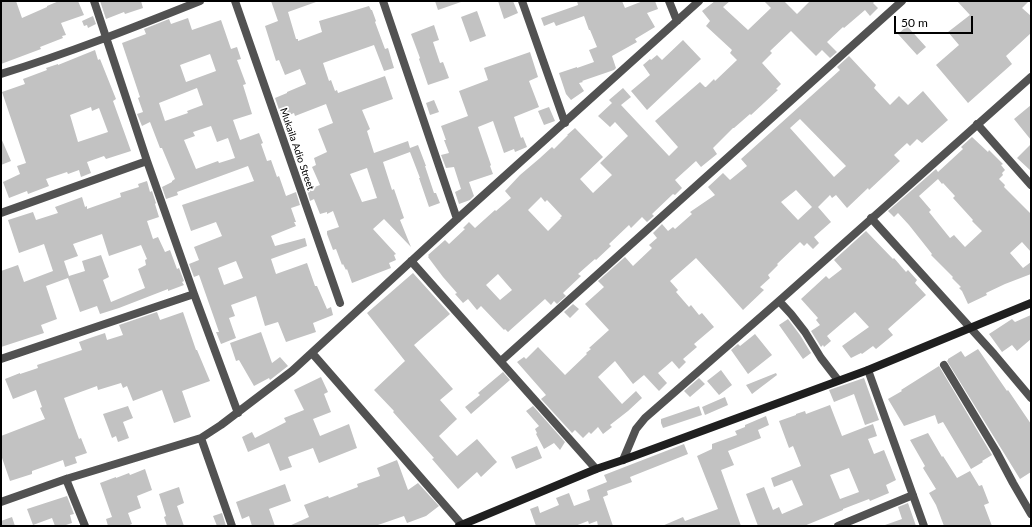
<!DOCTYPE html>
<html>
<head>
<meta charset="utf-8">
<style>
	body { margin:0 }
	#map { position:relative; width:1032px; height:527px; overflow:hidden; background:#fff; font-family:Lato,sans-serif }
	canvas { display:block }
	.frame { position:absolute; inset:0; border:2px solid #000; pointer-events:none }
	.scale { position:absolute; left:894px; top:16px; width:79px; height:18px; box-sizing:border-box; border:2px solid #000; border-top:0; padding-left:5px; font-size:12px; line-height:14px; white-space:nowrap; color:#000; -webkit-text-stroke:3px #fff; paint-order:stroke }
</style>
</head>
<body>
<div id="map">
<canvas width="1032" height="527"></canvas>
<div class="frame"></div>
<div class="scale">50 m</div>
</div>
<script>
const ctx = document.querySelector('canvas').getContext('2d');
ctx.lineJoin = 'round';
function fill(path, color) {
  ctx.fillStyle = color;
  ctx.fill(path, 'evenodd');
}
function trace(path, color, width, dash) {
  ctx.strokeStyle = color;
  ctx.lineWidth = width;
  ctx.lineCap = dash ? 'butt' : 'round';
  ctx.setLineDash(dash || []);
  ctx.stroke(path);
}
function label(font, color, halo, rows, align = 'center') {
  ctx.font = font + ' Lato,sans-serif';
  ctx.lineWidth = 3.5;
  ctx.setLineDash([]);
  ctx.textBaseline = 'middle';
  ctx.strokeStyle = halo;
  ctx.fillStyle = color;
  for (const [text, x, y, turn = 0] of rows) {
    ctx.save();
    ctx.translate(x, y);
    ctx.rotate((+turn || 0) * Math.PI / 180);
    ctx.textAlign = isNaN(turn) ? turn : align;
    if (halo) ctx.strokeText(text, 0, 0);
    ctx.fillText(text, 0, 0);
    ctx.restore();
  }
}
fill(new Path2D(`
	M1,1H16L22,18L47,7V6L59,1H78L84,15L61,23L66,35L62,36L63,38L40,47L41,49L1,64Z
	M100,1H141L143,8L125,14L124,12L106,19Z
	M271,1H316V2L288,12L296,39H298V41L322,32L319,21L369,6L371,10H372L376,21L375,22L385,49L388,48L394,68L384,71L374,45L323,63L329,81L331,80L335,91L337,90L338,93L385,76L393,99L362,110L370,129L367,131L374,153L408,141L410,148L418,145L426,166H425L434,193H436L440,203L429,207L419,178H420L410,152L383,162L392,190L394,189L404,218L400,220L411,247L384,219L373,229L396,254L394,255L396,260L389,263L391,268L352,283L347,269L346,270L343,264L342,265L336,249L333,250L327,234V231L339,227L333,211L327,214V212L320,214L314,199L310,201L307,190L320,185L312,167L316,165L314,158L327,152L318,129L333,123L326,104L295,116L294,113L282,118L275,98L287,93V92L306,84L300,69L285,75L279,60L276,61L265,26L278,21ZM367,168L377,198L362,202L350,174Z
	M435,1H461V2L438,10Z
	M498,1H513L518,13L504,19Z
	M577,1H622L625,8L643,1H655L658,9L647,13L655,27L635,39L637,42L612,56L616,68L614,70L582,81L583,82L579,83L584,91L571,100L566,94L559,73L577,67V68L594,62L589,50L597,47L590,30H589L584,16L556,26L554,22L544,26L541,18L578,5Z
	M715,1H730L723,7L748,30L771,8L764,1H784L797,14L810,1H875L873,3L878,8L870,16L865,10L844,28L843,27L827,42L837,52L830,58L822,50L816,56L791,31L770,51L772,53L762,63L781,84L776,89L778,90L751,115L750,114L734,128H733L713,148L717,154L701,167L696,161L675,180L682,188L675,195L673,194L652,214L654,216L647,222L642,217L631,228L629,225L609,244L611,246L596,260L595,259L578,274L581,276L563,293L566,296L557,304L554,301L551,305L545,299L508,332L505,329L504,330L481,306L477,310L468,299L463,303L455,294L457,293L443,277L428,257L429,256L428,255L445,240L449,244L465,229L463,228L469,222L475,228L495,210L496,211L511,198L505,191L520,175L540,158L552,147L554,149L568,135H567L575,128L603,157L580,179L593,193L612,175L600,163L628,136L615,122L610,127L598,116L612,103L609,100L623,88L631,97L621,105L669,156L678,147L655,121L700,82L705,87H706L714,79L715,81L737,60L730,53L732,50L706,26L710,21L702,11ZM541,197L545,202L547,200L562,216L560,218H561L548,231L528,210ZM498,274L512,290L500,300L486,285Z
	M957,1H1029L1022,8L1031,16V33L1006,56L1012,64L968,103L936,65L959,45L948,32L970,15Z
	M477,11L486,36L470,42L461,17Z
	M93,16L96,24L88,28L87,25L84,26L82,21Z
	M188,18L192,30L221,20L231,49L237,47L241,59L237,60L246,84L243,85L252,114L233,120L240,140L259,133L263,143L261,144L267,161L271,160L277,177L279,176L286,196L296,192L300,205L291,208L296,222H294L296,226L271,236L275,246L305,238L307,246L271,259L276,274L307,263L315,286H317L327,309L331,307L333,315L313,323L316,332L286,342L278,322L265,326L256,296L231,305L235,316L229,318L236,338L221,344L216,332H219L199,275L194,277L189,264L199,260L194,247L222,236L216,222L191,231L182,205L254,181L248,166L177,192L178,195L166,199L162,187L172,182V181L175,179L162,148H160L150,122L142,126L137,114L143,112L138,98L140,97L122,43L146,34L144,29L169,19L171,24ZM210,54L216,71L186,82L180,65ZM197,88L203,105L187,111L188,113L165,121L159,103ZM211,126L217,142L228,138L235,158L219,163L218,161L196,169L184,140L195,136L193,132ZM236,261L243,278L224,285L218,268Z
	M434,25L439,40L433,42L440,63L443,62L449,78L428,85L419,59L420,58L411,34Z
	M907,26L926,47L917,55L898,34Z
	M683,40L701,59L647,110L631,91L650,75L643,65L650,59L651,60L657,55L662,60Z
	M95,50L98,60L100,59L116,99L113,101L131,151L106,159L104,156L87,162L91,173L81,177L79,170L68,174L67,172L46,179L49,186L28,194L27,191L9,198L3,182L20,174L17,166L26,163L2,92L25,84L23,79L47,70L46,68L58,64V65ZM91,107L92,111L99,108L108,132L78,142L70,115Z
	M530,52L538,77L529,81L539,107L514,117L521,138L523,137L527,147L515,152L514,149L504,153L493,121L478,127L491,165L490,166L493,174L469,182L474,196L470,200L459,204L455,192L461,189L454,167L446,168L441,155L449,153L444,140H446L441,126L468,116L459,91L488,80L484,68Z
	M849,56L876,85L874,88L890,105L899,96L908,105L923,91L948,120L922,143L917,139L910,146L907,143L894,155L900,161L869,190L868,188L847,208L836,195L832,198L830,195L818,207L831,222L814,237L819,243L813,249L807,243L804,246L800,242L777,264L778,265L768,275L770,278L760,287L764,290L743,310L720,284L696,258L670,281L678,290L676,292L689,307L691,305L699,315L702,313L714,327L694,344L697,347L683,359L686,362L679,369L672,361L658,373L667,383L659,391L644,375L633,384L615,361L598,377L622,404L636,391L642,398L628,411L610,425L612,427L603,434L598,427L591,434L589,432L583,438L575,430L572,433L541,399L546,395L517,362L524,357L526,359L538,347L565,375L587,354L586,353L591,349L589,348L609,330L585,304L604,287L598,281L625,257L633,266L652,248L649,245L657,238L653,233L662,224L668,231L673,227L675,229L692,214L690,212L715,195L708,187L723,173L730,180L747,166L741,159L840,70L837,67ZM800,119L846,166L834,177L790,128ZM796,190L812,207L798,220L781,202Z
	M434,100L439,112L430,115L426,103Z
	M1031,105V140L1014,119Z
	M549,107L555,121L544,125L538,111Z
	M972,137L988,152L989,150L1003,164L1001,165L1005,170L1002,173L1003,175L999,179L1005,185L1004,187L1031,214V252L1022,242L1010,253L1023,268L1031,262V274L1005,284L986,293L987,295L968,304L962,291L959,288L961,287L952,278L953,277L931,255L932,254L909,225L898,213L894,217L888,211L936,169L938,172L963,149L961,147ZM938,179L942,184L943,183L955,196L953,198L973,220L972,221L982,231L965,247L954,235L950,238L929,212L931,210L919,196Z
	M1,138L11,161L1,165Z
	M1031,144V171L1017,158Z
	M147,181L150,192L152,191L156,203L155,204L159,217L147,221L153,239L158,237L165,252L170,250L177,269L179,268L184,281L182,282L184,285L168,291V289L119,308L100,314L97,306L80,312L68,278L46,286L57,319L41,325L44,333L1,347V271L18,265L24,282L53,271L44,244L19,253L8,220L33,212L36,220L58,213L55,207L82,197L85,207L87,206V209L121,197L120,193L139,187L138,184ZM102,234L109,256L141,245L147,259L145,260L146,265L138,269L145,288L111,302L103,280L109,277L101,255L82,261L85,271L69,276L64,261L78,256L73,244Z
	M866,231L893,259L894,258L906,272L908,270L917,280L915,283L926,295L888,329L893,335L876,349L873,346L862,354L861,353L851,358L842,346L869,327L855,312L827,336L831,341L824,347L823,345L821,347L811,331L820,325L816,320L818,318L801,299L826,276L829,279L842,269L834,260Z
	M413,273L450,314L414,345L453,389L440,400L457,419L439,436L457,456L477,439L497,462L481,477L477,472L458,489L432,459L434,458L393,412L394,411L374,390L405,361L367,313Z
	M573,304L579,309L570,318L564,312Z
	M157,312L160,320L183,312L196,350H197L210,381L182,391L191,417L174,423L162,390L133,401L127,386L123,388L121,383L98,390L97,386L64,398L79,439L81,438L87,453L75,457L77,463L65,467L63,460L32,471V474L10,481L1,455V436L45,419L40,408L42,407L36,390L13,399L5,379L20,373V374L38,368L37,365L82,350L79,342L90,338L105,333L107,340L123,335L119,325Z
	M1031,315V339L1017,351L1012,345L1002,352L989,334L1012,319L1015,322Z
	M788,319L800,335L811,353L803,359L779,325Z
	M261,332L272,363L280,357L288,366L270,380L269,378L254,386L239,360L236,361L230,343Z
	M755,334L772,355L748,374L731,350L738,344L740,346Z
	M978,349L1007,391L1008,390L1031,424V472L1020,479L947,361L948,360V359L961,351L965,357Z
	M939,366L992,455L982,461L983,462L971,469L943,422L938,424L935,415L904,426L888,399L902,391L901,390Z
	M721,370L732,385L719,395L707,381Z
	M503,372L510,380L471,414L465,407L480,395L478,393Z
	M776,373L777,375L752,394L746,385Z
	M321,377L328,392L324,394L331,412L313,419L320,436L349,424L357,448L319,463L313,448L288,457L292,467L280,471L269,443L248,452L242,437L252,432L255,438L286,422L284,418L304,410L294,390Z
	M699,378L705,384L690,397L684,391Z
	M864,378L879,420L865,425L854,394L834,402L829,390Z
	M725,397L728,405L705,415L702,407Z
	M830,405L842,436L873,424L877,436L868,439L874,454L884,450L896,480L886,485L889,493L870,501L869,499L843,509V510L804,526H758L746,494L764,487L773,510L779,507L782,514L803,505L792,480L774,487L771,478L801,466L793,446L789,448L779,421L796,415V414L805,411L806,414ZM849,468L859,492L840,499L830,475Z
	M128,406L133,418L123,422L129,438L118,442L116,436L112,438L103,414Z
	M533,406L565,442L560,450L554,443L544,449L536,434L537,433L535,429L539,426L526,411Z
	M699,406L702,415L663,428L661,423V419Z
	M766,416L769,425L758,430L761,438L728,451L734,465L721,470L741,526H662L683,517L685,521L718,509L697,456L712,449V444L737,435L735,431L745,427V425Z
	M928,433L942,457L943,456L957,478L970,471L979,486L982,485L989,503L984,505L992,526H944L936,505L929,493L936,489L923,468L925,466L910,440Z
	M684,444L688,454L630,477L632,482L607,491L608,495L603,497L613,526H598L597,521L589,524L588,521L575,526H536L530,509L538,506L540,513L559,505L556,498L569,493L574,506L590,500L587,490L607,482L604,475Z
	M537,446L542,458L516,469L511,457Z
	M397,460L408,490L418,483L439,506L426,516L407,523L404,516L375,526H289L309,517L304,505L328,496L329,498L358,487L357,484L380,476L377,468Z
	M145,469L152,490L137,496L141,508L128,513L132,524L127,526H108L106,519L112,517L100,483L116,477V478L129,473L130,475Z
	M285,484L291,501L269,509L275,526H252L249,516L242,519L236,502Z
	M179,487L184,503L177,506L184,526H167L164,517L166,516L159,494Z
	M67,496L74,514L70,515L72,523L63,526H55L52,518L33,525L27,509Z
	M908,503L916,526H885V525L902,519L898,507Z
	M222,513L226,526H217L213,516Z
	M12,517L15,526H1V521Z`), '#c2c2c2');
trace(new Path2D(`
	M94,1L147,161L194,294L238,413
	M235,1L340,303
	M383,1L457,219
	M522,1L565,123
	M669,1L677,21
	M1,74C69,53 135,27 200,1
	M977,124L1031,185
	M1,213L147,161
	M871,218L994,354L1031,398
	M411,261L596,469
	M779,301L791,314L805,332L821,358L838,380
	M312,353L462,525
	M1,359L194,294
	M501,361L902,1
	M944,365L996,451L1013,483L1031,514
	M868,370L924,526
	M201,438L232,526
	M623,460L636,429L645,418L779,301L1031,77
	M66,479L85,526
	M1,502L66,479L201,438L221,425L292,371L457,219L699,1
	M838,526L913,495`), '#525252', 8);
trace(new Path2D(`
	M459,526L596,469L623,460L868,370L970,328L1031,303`), '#1f1f1f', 8);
label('10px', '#000', '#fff', [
	["Mukaila Adio Street",297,149,71]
]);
</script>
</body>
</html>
